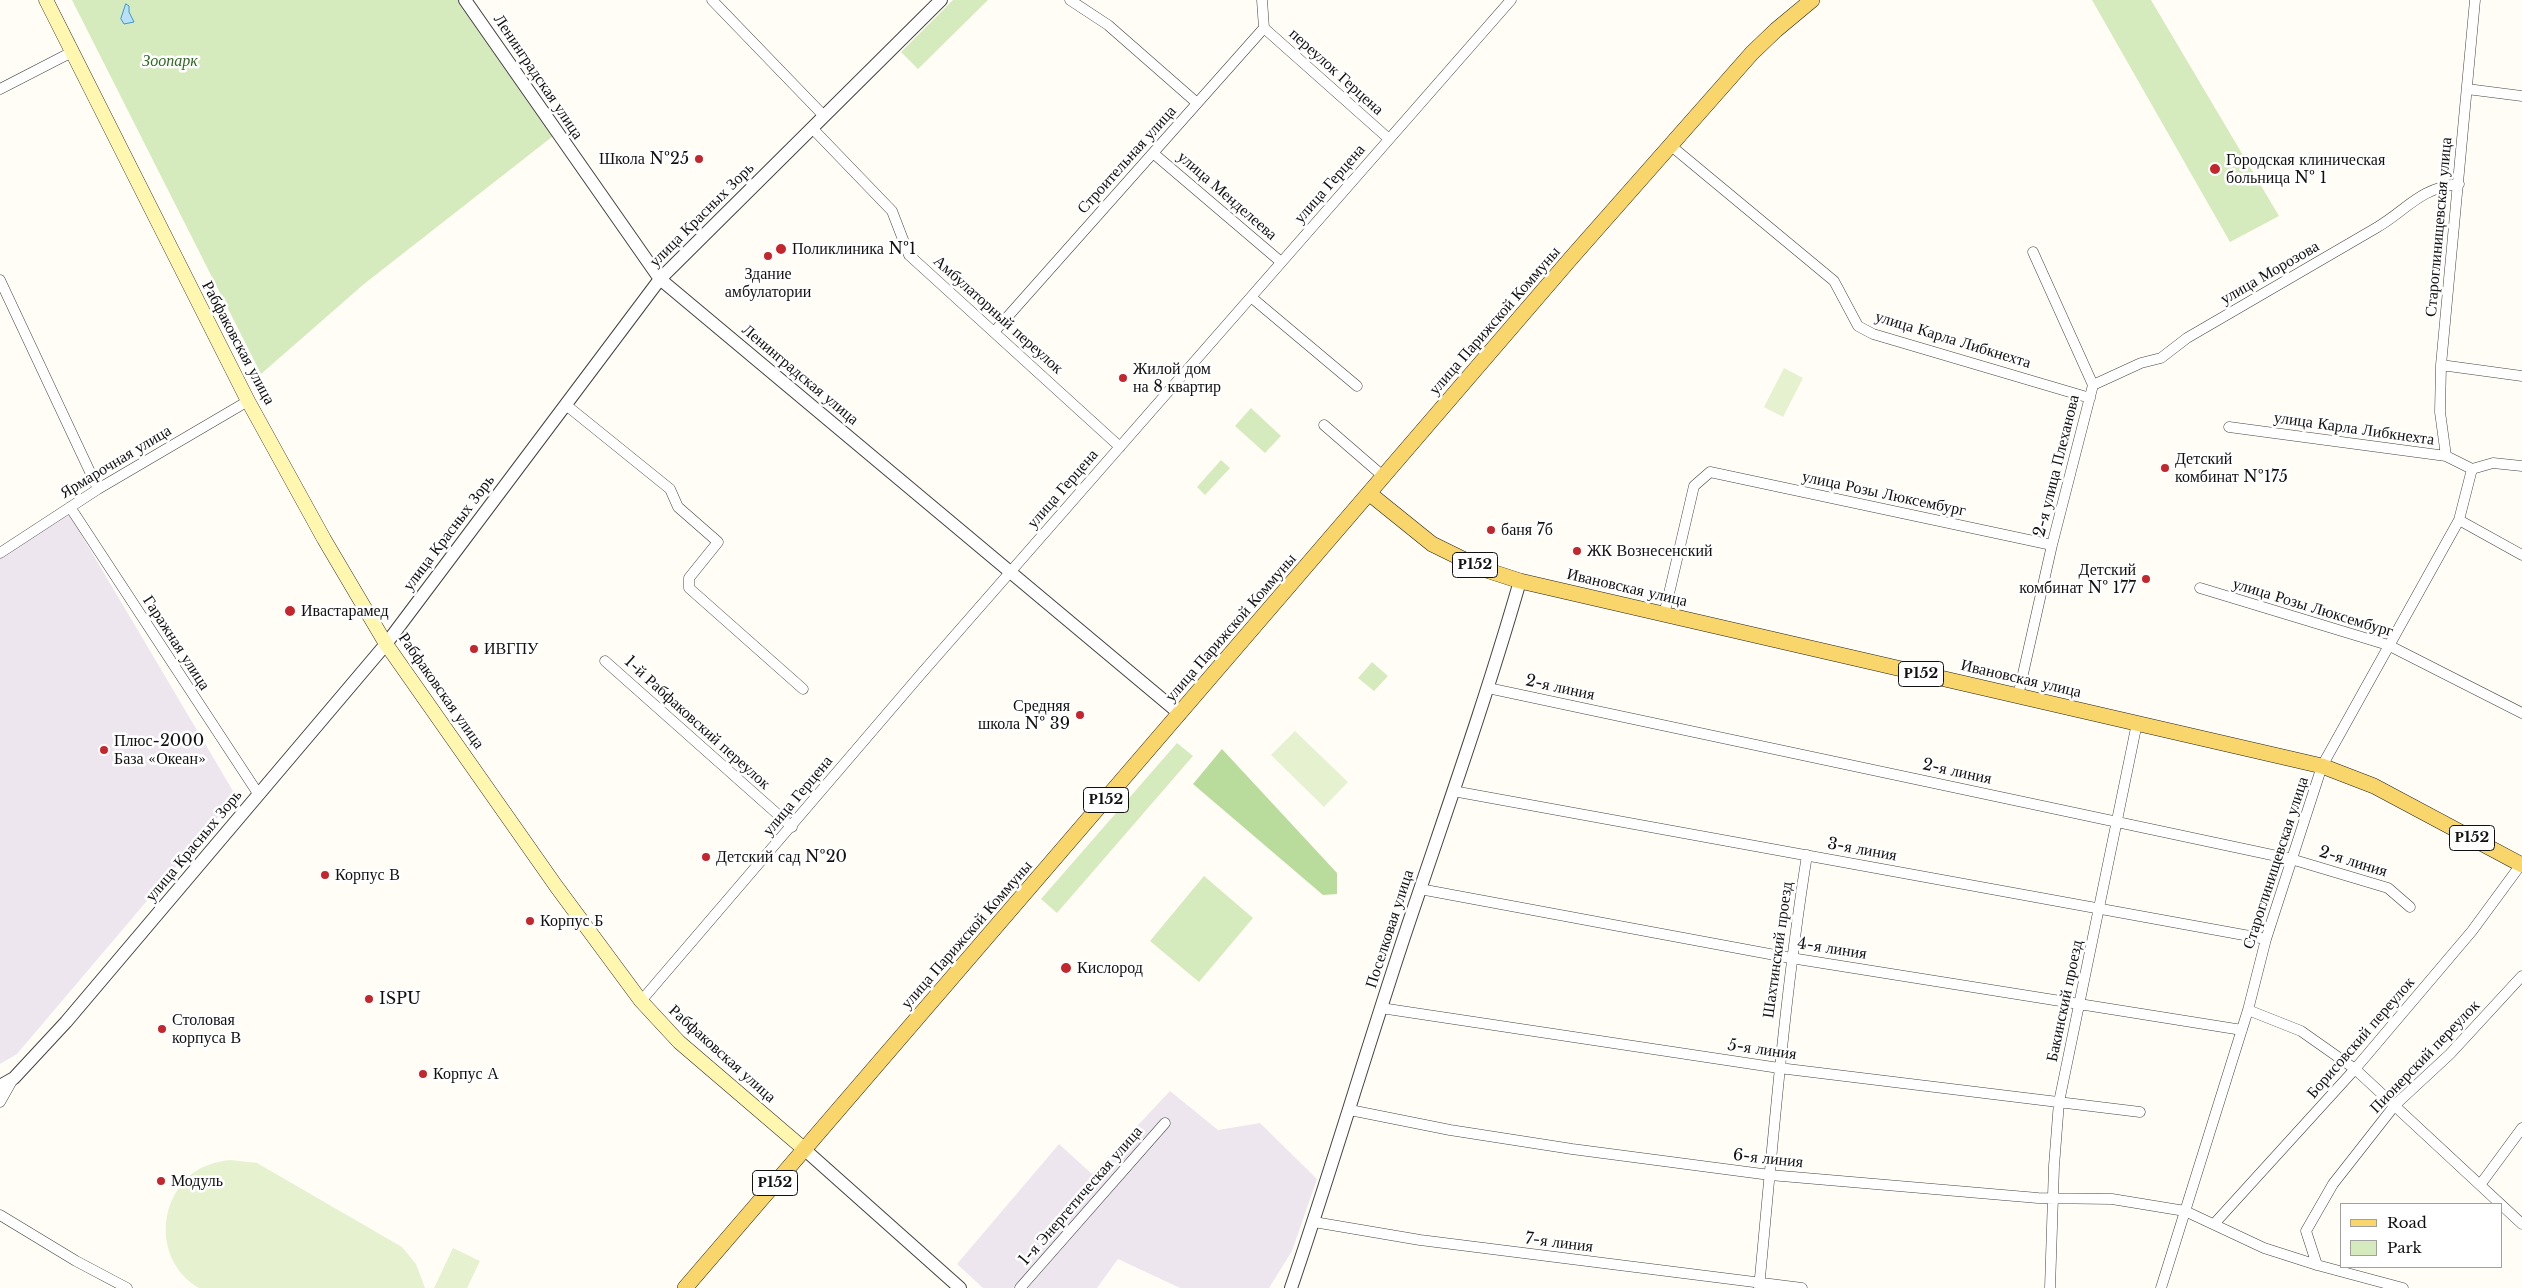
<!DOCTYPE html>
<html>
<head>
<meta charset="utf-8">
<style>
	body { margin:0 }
	#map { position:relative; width:2522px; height:1288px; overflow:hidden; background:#fffdf5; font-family:"Libre Baskerville",serif }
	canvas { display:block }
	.legend { position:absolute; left:2340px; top:1203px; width:162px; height:65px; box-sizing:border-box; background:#fff; border:1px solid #a0a0a0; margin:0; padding:6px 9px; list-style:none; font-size:15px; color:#111 }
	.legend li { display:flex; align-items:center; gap:10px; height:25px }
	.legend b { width:25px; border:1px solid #a0a0a0 }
</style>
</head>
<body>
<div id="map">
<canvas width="2522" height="1288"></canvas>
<ul class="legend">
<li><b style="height:6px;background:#f9d66b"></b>Road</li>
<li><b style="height:14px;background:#d5ebbd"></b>Park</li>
</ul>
</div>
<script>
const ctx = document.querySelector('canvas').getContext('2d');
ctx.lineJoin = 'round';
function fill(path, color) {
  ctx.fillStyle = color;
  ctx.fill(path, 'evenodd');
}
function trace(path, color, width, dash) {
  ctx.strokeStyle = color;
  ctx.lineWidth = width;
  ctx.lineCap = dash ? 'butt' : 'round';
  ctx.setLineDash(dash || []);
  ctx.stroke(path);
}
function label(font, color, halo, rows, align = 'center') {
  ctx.font = font + ' "Libre Baskerville",serif';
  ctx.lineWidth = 5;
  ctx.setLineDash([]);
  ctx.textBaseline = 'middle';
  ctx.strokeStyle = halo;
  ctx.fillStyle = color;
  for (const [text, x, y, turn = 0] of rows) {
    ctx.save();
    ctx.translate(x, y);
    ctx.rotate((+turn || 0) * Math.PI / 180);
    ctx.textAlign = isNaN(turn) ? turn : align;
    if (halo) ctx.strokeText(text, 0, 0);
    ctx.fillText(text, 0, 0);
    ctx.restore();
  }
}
fill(new Path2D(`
	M69,514L236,796L17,1054L0,1064V557Z
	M1170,1091L1218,1130L1260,1123L1317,1179L1292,1251L1269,1288H1180L1118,1259L1097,1288H983L957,1264L1059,1144L1092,1174Z`), '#eee6ef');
fill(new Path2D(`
	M72,0H467L557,133L364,284L261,374Z
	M953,0H988L918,69L901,52Z
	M2092,0H2151L2279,216L2230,242Z
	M1251,408L1281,436L1265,453L1235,426Z
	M1221,460L1230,468L1205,495L1197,487Z
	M1372,662L1388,676L1374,691L1358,678Z
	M1177,743L1193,756L1057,913L1041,899Z
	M1204,876L1253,918L1199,982L1150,941Z`), '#d5ebbd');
fill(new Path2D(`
	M1222,749L1337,873V894L1323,895L1193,784Z`), '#b9dc9c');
fill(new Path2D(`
	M1784,368L1803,378L1783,417L1764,407Z
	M1295,731L1348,782L1324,807L1271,755Z
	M230,1160L257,1163L402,1247L416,1264L425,1288H199C159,1265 155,1209 188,1177C200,1166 215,1162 230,1160Z
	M453,1248L480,1261L467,1288H434Z`), '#e6f2cf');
const water = new Path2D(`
	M126,4L129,6V12L134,22L124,24L121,19Z`);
fill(water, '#b9e0f7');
trace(water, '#3f96cf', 1);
const minor = new Path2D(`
	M712,0L824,116
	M1070,0L1108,25L1197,103
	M1264,28L1389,139
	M0,89L72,52
	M2467,89L2522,96
	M812,128L892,211L909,255L1120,447
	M1670,145L1834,281L1858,326L1873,334L2090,398
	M1153,153L1281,262
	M0,280L98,489
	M1251,297L1357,386
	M994,332L1264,28L1262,0
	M2441,365L2522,376
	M2093,385L2141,363L2161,358L2187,338C2250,301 2313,265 2376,228C2407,210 2419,188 2459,184
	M566,405L670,489L678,507L718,542L689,578V588L803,689
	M1324,425L1384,477
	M2229,427L2446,456L2472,469L2493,463L2522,466
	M2446,456L2440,412L2441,365L2475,0
	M70,507L259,795
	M2459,520L2522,555
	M0,553L98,489L248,401
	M2200,588L2388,645L2522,713
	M1664,615L1694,486L1710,472L2052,545
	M605,661L792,827
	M1488,688L2291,859L2388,888L2410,907
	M2018,696L2052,545L2093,385L2033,252
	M1453,791L2266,939
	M1420,889L1791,958L2242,1030
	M641,1001L921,674L1511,0
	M1381,1008L1779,1068L2140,1112
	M2248,1010L2301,1031L2355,1069L2522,1224
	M0,1102L13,1079
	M1350,1110L1450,1130L1572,1149L1770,1175L2038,1198L2112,1199L2185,1211L2264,1248L2317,1265L2403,1288
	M2480,1185L2522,1128
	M0,1215L76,1261L127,1288
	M1314,1222L1420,1240L1802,1288
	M2214,1224L2355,1069L2472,931L2522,863
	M2317,1265L2306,1231L2333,1184L2395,1105L2450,1054L2522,976
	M1020,1288L1165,1123
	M1759,1288C1773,1143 1784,999 1807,855
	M2050,1288L2054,1166L2059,1102L2137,723
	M2161,1288L2248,1010L2266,939L2322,766L2459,520L2472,469`);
const tertiary = new Path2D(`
	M465,0L660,279L1180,714
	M0,1086L14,1078L66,1022L386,644L660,279L941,0
	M804,1149L960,1288
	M1291,1288C1330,1174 1364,1058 1402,943C1442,823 1485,703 1520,581`);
const secondary = new Path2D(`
	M46,0L248,401L324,539L386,644L556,886L641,1001L679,1042L804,1149`);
const primary = new Path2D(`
	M1370,494L1432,544L1483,569L1520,581L2322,766L2374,786L2522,865
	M685,1288L1572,257L1752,53L1776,30L1812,0`);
trace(minor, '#444', 11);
trace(tertiary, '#444', 14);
trace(secondary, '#333', 15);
trace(primary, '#222', 16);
trace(minor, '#fff', 10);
trace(tertiary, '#fff', 12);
trace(secondary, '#fff6b0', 14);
trace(primary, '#f9d66b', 15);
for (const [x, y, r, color] of [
	[699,159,5,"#c4262e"],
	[2215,169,6,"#c4262e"],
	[781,249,6,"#c4262e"],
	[768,256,5,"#c4262e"],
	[1123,378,5,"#c4262e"],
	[2165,468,5,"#c4262e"],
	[1491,530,5,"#c4262e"],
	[1577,551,5,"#c4262e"],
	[2146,579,5,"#c4262e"],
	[290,611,6,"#c4262e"],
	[474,649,5,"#c4262e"],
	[1080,715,5,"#c4262e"],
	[104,750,5,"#c4262e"],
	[706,857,5,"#c4262e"],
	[325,875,5,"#c4262e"],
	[530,921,5,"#c4262e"],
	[1066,968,6,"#c4262e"],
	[369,999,5,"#c4262e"],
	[162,1029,5,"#c4262e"],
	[423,1074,5,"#c4262e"],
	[161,1181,5,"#c4262e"]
]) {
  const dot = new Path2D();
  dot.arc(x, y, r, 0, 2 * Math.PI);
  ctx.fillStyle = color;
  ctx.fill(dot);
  trace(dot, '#fff', 2);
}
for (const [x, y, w] of [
	[1475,565,45],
	[1921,674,45],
	[1106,800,45],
	[2472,838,45],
	[775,1183,45]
]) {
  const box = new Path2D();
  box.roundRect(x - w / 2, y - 12.5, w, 25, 4);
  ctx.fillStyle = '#fff';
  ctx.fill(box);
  trace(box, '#111', 1);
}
label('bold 15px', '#111', null, [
	["Р152",1475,565],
	["Р152",1921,674],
	["Р152",1106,800],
	["Р152",2472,838],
	["Р152",775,1183]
]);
label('italic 16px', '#2f6b1f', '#fff', [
	["Зоопарк",170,61]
]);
label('16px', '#111', '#fff', [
	["переулок Герцена",1336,72,42],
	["Ленинградская улица",538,77,56],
	["Строительная улица",1127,160,-48],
	["улица Герцена",1330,184,-49],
	["улица Менделеева",1227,196,41],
	["улица Красных Зорь",702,215,-45],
	["Староглинищевская улица",2439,227,-85],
	["улица Морозова",2270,273,-30],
	["Амбулаторный переулок",998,315,42],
	["улица Парижской Коммуны",1495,321,-49],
	["улица Карла Либкнехта",1953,340,17],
	["Рабфаковская улица",238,343,62],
	["Ленинградская улица",800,375,40],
	["улица Карла Либкнехта",2354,429,8],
	["Ярмарочная улица",116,462,-31],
	["2-я улица Плеханова",2057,466,-76],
	["улица Герцена",1063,489,-49],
	["улица Розы Люксембург",1884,494,12],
	["улица Красных Зорь",449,533,-53],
	["Ивановская улица",1627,588,13],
	["улица Розы Люксембург",2313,608,17],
	["улица Парижской Коммуны",1231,628,-49],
	["Гаражная улица",176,643,57],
	["Ивановская улица",2021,679,13],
	["2-я линия",1560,688,12],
	["Рабфаковская улица",441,691,55],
	["1-й Рабфаковский переулок",697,723,42],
	["2-я линия",1957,772,12],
	["улица Герцена",798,796,-50],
	["улица Красных Зорь",194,846,-50],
	["3-я линия",1862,850,10],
	["2-я линия",2353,862,17],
	["Староглинищевская улица",2276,863,-72],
	["Поселковая улица",1390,929,-72],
	["улица Парижской Коммуны",967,935,-49],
	["4-я линия",1832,949,9],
	["Шахтинский проезд",1778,950,-82],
	["Бакинский проезд",2065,1001,-78],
	["Борисовский переулок",2361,1038,-49],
	["5-я линия",1762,1050,8],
	["Рабфаковская улица",722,1054,42],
	["Пионерский переулок",2425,1057,-46],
	["6-я линия",1768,1159,6],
	["1-я Энергетическая улица",1081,1196,-49],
	["7-я линия",1559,1243,7]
]);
label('16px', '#111', '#fff', [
	["Школа №25",689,159,"right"],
	["Городская клиническая",2226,160],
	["больница № 1",2226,178],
	["Поликлиника №1",792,249],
	["Здание",768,274,"center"],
	["амбулатории",768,292,"center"],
	["Жилой дом",1133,369],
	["на 8 квартир",1133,387],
	["Детский",2175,459],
	["комбинат №175",2175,477],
	["баня 7б",1501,530],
	["ЖК Вознесенский",1587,551],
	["Детский",2136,570,"right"],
	["комбинат № 177",2136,588,"right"],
	["Ивастарамед",301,611],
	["ИВГПУ",484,649],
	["Средняя",1070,706,"right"],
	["школа № 39",1070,724,"right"],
	["Плюс-2000",114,741],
	["База «Океан»",114,759],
	["Детский сад №20",716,857],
	["Корпус В",335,875],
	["Корпус Б",540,921],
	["Кислород",1077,968],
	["ISPU",379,999],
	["Столовая",172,1020],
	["корпуса В",172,1038],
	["Корпус А",433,1074],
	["Модуль",171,1181]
], 'left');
</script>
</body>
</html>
